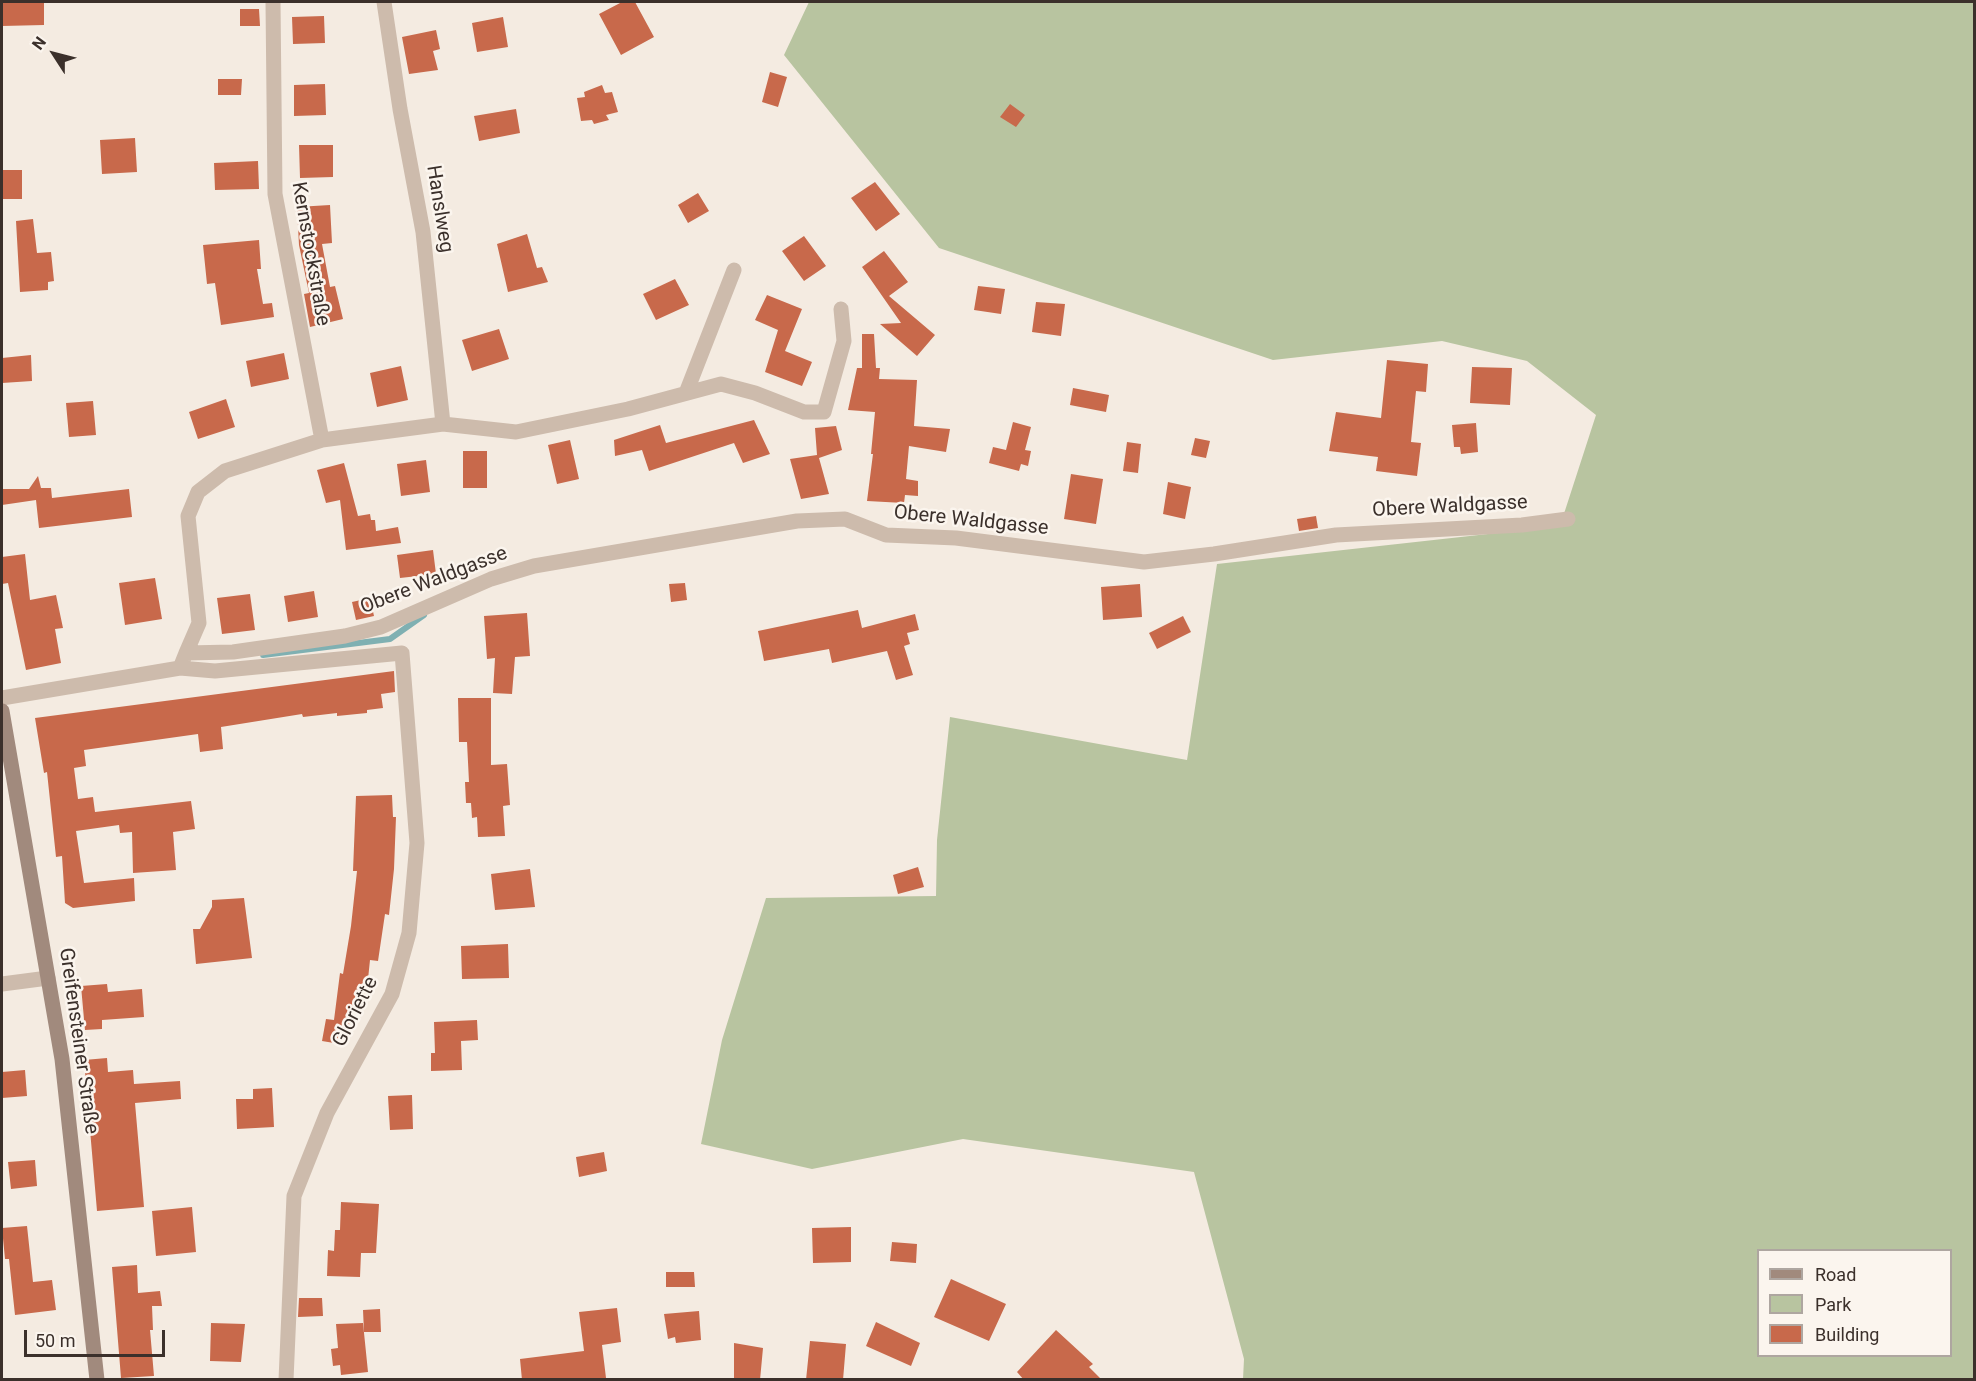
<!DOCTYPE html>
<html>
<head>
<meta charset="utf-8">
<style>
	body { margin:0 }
	#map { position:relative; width:1976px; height:1381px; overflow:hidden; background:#f4ebe1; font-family:Roboto,sans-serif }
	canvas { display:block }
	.frame { position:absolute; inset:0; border:3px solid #3b302b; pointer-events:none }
	.legend { position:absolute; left:1757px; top:1249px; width:195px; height:108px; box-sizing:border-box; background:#fbf5ee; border:2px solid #aea6a0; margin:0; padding:8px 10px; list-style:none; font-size:18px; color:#3b302b }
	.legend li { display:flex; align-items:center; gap:12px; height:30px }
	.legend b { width:30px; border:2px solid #aea6a0 }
	.north { position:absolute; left:24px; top:24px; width:60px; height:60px; -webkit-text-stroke:4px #fbf5ee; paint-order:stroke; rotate:306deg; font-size:16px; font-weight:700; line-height:24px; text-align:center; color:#3b302b }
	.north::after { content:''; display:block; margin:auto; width:21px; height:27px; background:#3b302b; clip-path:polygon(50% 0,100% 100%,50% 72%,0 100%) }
	.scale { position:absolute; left:24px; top:1330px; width:141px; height:27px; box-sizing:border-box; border:3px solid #3b302b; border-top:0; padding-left:8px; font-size:18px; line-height:21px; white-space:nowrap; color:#3b302b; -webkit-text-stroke:4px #fbf5ee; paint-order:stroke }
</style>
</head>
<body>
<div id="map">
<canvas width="1976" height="1381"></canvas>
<div class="frame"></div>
<ul class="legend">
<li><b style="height:8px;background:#a18a7d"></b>Road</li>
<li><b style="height:16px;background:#b8c4a0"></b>Park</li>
<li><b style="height:16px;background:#c8694b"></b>Building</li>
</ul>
<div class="north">N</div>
<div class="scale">50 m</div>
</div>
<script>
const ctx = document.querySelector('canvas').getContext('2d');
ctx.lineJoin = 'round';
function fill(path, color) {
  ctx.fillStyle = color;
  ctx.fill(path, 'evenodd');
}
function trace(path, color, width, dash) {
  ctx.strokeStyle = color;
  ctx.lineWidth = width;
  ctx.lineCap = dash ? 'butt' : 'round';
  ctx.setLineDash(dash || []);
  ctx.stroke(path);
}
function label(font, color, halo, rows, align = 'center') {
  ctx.font = font + ' Roboto,sans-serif';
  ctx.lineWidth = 5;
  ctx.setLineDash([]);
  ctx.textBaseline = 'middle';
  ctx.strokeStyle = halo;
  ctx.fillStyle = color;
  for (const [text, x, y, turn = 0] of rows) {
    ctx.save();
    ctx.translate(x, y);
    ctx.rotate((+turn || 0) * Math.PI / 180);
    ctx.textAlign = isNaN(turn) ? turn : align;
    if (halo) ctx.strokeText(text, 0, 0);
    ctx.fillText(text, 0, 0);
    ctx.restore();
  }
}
fill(new Path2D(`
	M809,2H1974V1379H1243L1244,1359L1194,1172L963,1139L812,1169L701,1144L722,1040L766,898L936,896L937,840L950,717L1187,760L1217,564L1560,526L1596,415L1527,361L1442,341L1273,360L939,248L784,55ZM1758,1250H1950V1356H1758Z`), '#b8c4a0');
trace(new Path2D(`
	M263,655L390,639L424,615`), '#7fb0b2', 6);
fill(new Path2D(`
	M2,2H44V25L2,26Z
	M622,2H635L654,37L621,55L599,14Z
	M240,9H259L260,26H240Z
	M324,16L325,43L293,44L292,17Z
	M503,17L508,47L477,52L472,23Z
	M436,30L440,49L433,51L438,70L409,74L402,37Z
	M770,72L787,77L778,107L762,102Z
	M218,79H242L241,95H218Z
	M325,84L326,115L294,116V85Z
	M602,85L605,93L612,92L618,112L606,115L609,120L594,124L592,120L581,121L577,98L585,97L584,92Z
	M1010,104L1025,115L1016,127L1000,117Z
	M516,109L520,133L479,141L474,116Z
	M135,138L137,172L102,174L100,140Z
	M299,145H333V177L300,178Z
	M258,161L259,189L215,190L214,163Z
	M2,170H22V199H2Z
	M875,182L900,214L876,231L851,198Z
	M698,193L709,211L688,223L678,205Z
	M330,205L332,243L322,244L330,287L335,286L343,319L310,327L304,294L309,293L299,245L297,207Z
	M33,219L37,253L51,252L54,281L48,282V290L20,292L16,221Z
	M527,234L537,268L542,267L548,282L508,292L497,244Z
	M804,236L826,266L804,281L782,251Z
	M259,240L261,269H257L263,304L272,303L274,317L221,325L215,283L207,284L203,245Z
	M884,251L908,282L889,296L935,335L917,356L880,324L901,323L862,267Z
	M675,279L689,305L656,320L643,294Z
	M978,286L1005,289L1001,314L974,310Z
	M767,295L802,309L785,351L812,362L802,386L765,372L778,330L755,320Z
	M1036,302L1065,304L1061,336L1032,332Z
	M499,329L509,359L472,371L462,340Z
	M862,334H874L876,368H880L879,379L917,380L914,426L950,429L946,452L909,446L906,479L918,481V496L905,495L904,503L867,501L873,454H871L875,412L848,410L857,368H862Z
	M284,353L289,379L251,387L246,361Z
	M31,355L32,381L2,383V358Z
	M1387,360L1428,364L1426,392L1416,391L1411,442L1421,443L1417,476L1376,471L1378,457L1329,451L1336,412L1381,418Z
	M401,366L408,400L377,407L370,373Z
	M1472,367L1512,368L1510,405L1470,403Z
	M1073,388L1109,395L1106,412L1070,405Z
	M226,399L235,427L198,439L189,412Z
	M93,401L96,435L69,437L66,403Z
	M754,420L770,454L743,463L734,443L649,471L642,450L615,456L614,440L660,425L666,443Z
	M1013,422L1031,427L1025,450L1031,451L1028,466L1021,464L1019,471L989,463L993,447L1006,450Z
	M1476,423L1478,452L1461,454L1460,447H1454L1452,425Z
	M836,426L842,450L819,458L829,494L801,499L790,459L817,455L815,428Z
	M1195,438L1210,441L1206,458L1191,455Z
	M570,440L579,479L557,484L548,445Z
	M1127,442L1141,444L1138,473L1123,471Z
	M463,451H487V488H463Z
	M426,460L430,492L401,496L397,464Z
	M344,463L358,516L370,514L371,520H375L376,531L398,527L401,543L346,550L340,500L326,503L317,470Z
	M1071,474L1103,479L1096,524L1064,519Z
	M38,476L41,488H51L52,498L129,489L132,517L39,528L36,500L2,505V489H29Z
	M1168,482L1191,487L1185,519L1163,514Z
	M1316,516L1318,528L1299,531L1297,519Z
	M433,550L436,574L400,578L397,555Z
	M25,554L30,600L56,595L63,628L55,629L61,663L26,670L8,583L2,584V557Z
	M155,578L162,619L125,625L119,583Z
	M685,583L687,600L671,602L669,584Z
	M1140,584L1142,617L1103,620L1101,587Z
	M314,591L318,617L288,622L284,596Z
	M250,594L255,630L222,634L217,598Z
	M370,598L374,616L356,620L352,602Z
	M858,610L862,628L915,614L919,630L907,633L910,644L904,646L913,675L896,680L887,651L832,663L829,649L764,661L758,631Z
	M527,613L530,656L515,657L512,694L493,693L495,658L487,659L484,616Z
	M1183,616L1191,632L1157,649L1149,633Z
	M394,671L395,692L381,694L383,708L367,710V713L337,716V713L303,717L302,714L221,727L223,749L200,752L198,734L84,750L86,766L74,768L78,799L93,797L95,812L191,801L195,829L173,832L176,870L133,873L132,832L120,833L119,825L76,831L84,883L134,878L135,901L73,908L65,903L62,856L56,857L47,772L44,773L35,718Z
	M458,698H491V765L507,764L510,805L503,806L505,836L478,837L477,817L472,818L471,803H466L465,782H469L467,742H459Z
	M392,795L393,817H396L394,869L389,915L385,914L378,961L370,960L365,1008L352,1006L346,1045L322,1041L326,1019L334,1020L340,973L343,974L351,926L357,871H353L356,796Z
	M918,867L924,887L898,894L893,875Z
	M530,869L535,907L495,910L491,874Z
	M244,898L252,958L196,964L193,929H200L212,907V900Z
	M508,944L509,978L462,979L461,946Z
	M107,984L108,992L142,989L144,1017L102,1020V1029L85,1030L81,986Z
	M477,1020L478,1040L461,1041L462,1070L431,1071V1053H435L434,1022Z
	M107,1058L108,1072L133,1070L134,1084L180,1081L181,1099L135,1103L144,1207L97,1211L84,1060Z
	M25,1070L27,1096L2,1098V1072Z
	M272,1088L274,1127L237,1129L236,1099H253V1089Z
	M412,1095L413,1129L390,1130L388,1096Z
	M604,1152L607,1171L579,1177L576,1157Z
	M35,1160L37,1186L11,1189L8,1162Z
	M341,1202L379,1204L376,1253H361L360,1277L327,1276L328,1250L334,1251L335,1230H340Z
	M192,1207L196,1252L156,1256L152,1211Z
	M27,1226L33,1282L52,1280L56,1310L15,1315L9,1259H5L2,1228Z
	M851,1227V1262L813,1263L812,1228Z
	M892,1242L917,1244L916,1263L890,1261Z
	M137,1265L138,1293L160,1291L162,1306H152L153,1330H150L154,1376L121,1378L112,1267Z
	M666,1272H694L695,1287H666Z
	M951,1279L1006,1304L989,1341L934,1317Z
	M299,1298H322L323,1316L298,1317Z
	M617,1308L621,1342L602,1345L606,1378L522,1380L520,1359L584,1351L579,1312Z
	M380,1309L381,1332H364L363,1310Z
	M699,1311L701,1340L676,1343L675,1337L668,1339L664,1314Z
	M876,1322L920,1343L911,1366L866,1346Z
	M211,1323L245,1324L241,1362L210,1361Z
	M363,1323L368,1372L341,1375L340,1365L333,1366L331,1349L338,1348L336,1324Z
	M1056,1330L1093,1364L1089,1367L1102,1380H1024L1017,1372Z
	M810,1341L846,1344L843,1380H806Z
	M734,1343L763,1348L760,1380H734Z`), '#c8694b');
trace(new Path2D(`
	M273,2L275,194L322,440
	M384,2L400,109L423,232L443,424
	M686,393L734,270
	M186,653L199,623L188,516L198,492L225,471L322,440L443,424L516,432L628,409L721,384L755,393L804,412H824L844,341L841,309
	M180,668L215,671L402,653L417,843L409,933L392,994L327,1113L294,1196L286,1380
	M2,698L180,668L186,653L233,652L345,636L381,627L491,579L534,566L797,521L845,519L886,535L956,538L1144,562L1214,554L1336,535L1522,525L1568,519
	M2,984L48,978`), '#cdbbac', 15);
trace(new Path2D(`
	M2,711L62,1059L97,1380`), '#a18a7d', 15);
label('20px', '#3b302b', '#fbf5ee', [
	["Hanslweg",439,209,81],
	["Kernstockstraße",310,254,80],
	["Obere Waldgasse",1450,507,-3],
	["Obere Waldgasse",971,521,6],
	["Obere Waldgasse",434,581,-21],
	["Gloriette",356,1012,-63],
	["Greifensteiner Straße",78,1041,82]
]);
</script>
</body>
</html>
